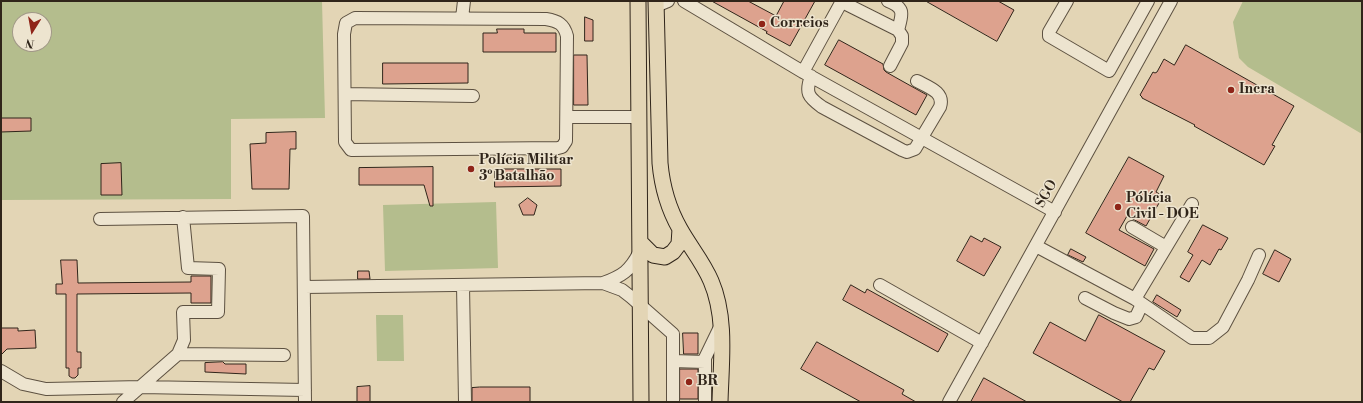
<!DOCTYPE html>
<html>
<head>
<meta charset="utf-8">
<style>
	body { margin:0 }
	#map { position:relative; width:1363px; height:403px; overflow:hidden; background:#e3d5b5; font-family:"Libre Bodoni",serif }
	canvas { display:block }
	.frame { position:absolute; inset:0; border:2px solid #30251a; pointer-events:none }
	.north { position:absolute; left:12px; top:12px; width:40px; height:40px; box-sizing:border-box; background:#ede4cf; border:1px solid #a19887; border-radius:50%; rotate:191deg; font-size:11px; font-weight:700; line-height:16px; text-align:center; color:#30251a }
	.north::after { content:''; display:block; margin:auto; width:14px; height:18px; background:#8f2418; clip-path:polygon(50% 0,100% 100%,50% 72%,0 100%) }
</style>
</head>
<body>
<div id="map">
<canvas width="1363" height="403"></canvas>
<div class="frame"></div>
<div class="north">N</div>
</div>
<script>
const ctx = document.querySelector('canvas').getContext('2d');
ctx.lineJoin = 'round';
function fill(path, color) {
  ctx.fillStyle = color;
  ctx.fill(path, 'evenodd');
}
function trace(path, color, width, dash) {
  ctx.strokeStyle = color;
  ctx.lineWidth = width;
  ctx.lineCap = dash ? 'butt' : 'round';
  ctx.setLineDash(dash || []);
  ctx.stroke(path);
}
function label(font, color, halo, rows, align = 'center') {
  ctx.font = font + ' "Libre Bodoni",serif';
  ctx.lineWidth = 3;
  ctx.setLineDash([]);
  ctx.textBaseline = 'middle';
  ctx.strokeStyle = halo;
  ctx.fillStyle = color;
  for (const [text, x, y, turn = 0] of rows) {
    ctx.save();
    ctx.translate(x, y);
    ctx.rotate((+turn || 0) * Math.PI / 180);
    ctx.textAlign = isNaN(turn) ? turn : align;
    if (halo) ctx.strokeText(text, 0, 0);
    ctx.fillText(text, 0, 0);
    ctx.restore();
  }
}
fill(new Path2D(`
	M1,1H322L325,118L231,119V199L1,200ZM20,20H44V44H20Z
	M1243,1H1362V134L1248,67L1239,58L1233,22Z
	M496,202L498,268L385,271L383,205Z
	M376,315H403L404,361H377Z`), '#b4bd8d');
const building = new Path2D(`
	M712,1H748L776,16L784,1H815L790,46L766,33L767,32Z
	M926,1H998L1014,10L997,41Z
	M585,17L593,20V41H585Z
	M497,29H524V33H556V52H483V33H497Z
	M839,40L883,64L884,70L886,72L927,95L916,115L825,65Z
	M1186,45L1294,106L1272,145L1275,146L1264,165L1194,126L1195,125L1142,98V97L1140,95L1153,72L1155,73L1157,72L1164,59L1174,65Z
	M574,55H587L588,105H574Z
	M383,63H468V83L383,84Z
	M1,118H31V131L1,132Z
	M296,132V149H290L289,189H252L250,144L266,143V133Z
	M1129,157L1164,176L1156,192L1163,196L1146,226L1127,216L1119,230L1154,249L1145,266L1086,233Z
	M121,163L122,195H101V164Z
	M433,167V206H430L424,185H359V168Z
	M495,169H561V186L495,187Z
	M528,198L537,205L534,215H523L519,205Z
	M1203,225L1228,238L1221,250L1219,249L1210,265L1202,260L1189,282L1180,277L1193,255L1188,252Z
	M971,236L982,242L984,238L1001,247L984,276L957,261Z
	M1071,249L1086,257L1083,262L1068,255Z
	M1275,250L1291,259L1279,282L1263,274Z
	M61,260H77L78,283L191,282V276H211V303H191V293L77,294V352H81V368H78V375L75,378H72L69,376V368H66V294H56V284H62Z
	M358,271H369L370,279H358Z
	M851,285L865,293L867,289L948,334L938,352L843,300Z
	M1157,295L1181,310L1177,317L1153,302Z
	M1099,315L1165,351L1154,370L1149,368L1130,402H1123L1033,353L1050,322L1085,341Z
	M1,328H18V331L35,330L36,348L7,349L1,355Z
	M683,333H698V354H684Z
	M817,342L904,390L902,394L916,402H861L801,369Z
	M223,362L225,364H246V374L205,372V363Z
	M680,369H698V399H680Z
	M984,378L1002,388L1027,402H971Z
	M370,386V402H357V387Z
	M480,387H530V402H472V388Z`);
fill(building, '#dda28e');
trace(building, '#30251a', 1);
const minor = new Path2D(`
	M684,1L803,72L1055,212
	M888,1C906,8 902,15 898,30
	M1067,1L1049,32V36L1109,71L1148,1
	M842,2L898,30L902,36V43L890,66
	M656,6L668,1
	M355,18L546,19C558,21 564,24 567,36L566,141L562,147L558,148L351,150L345,142L344,34L346,23Z
	M462,18L464,1
	M803,72L842,1
	M811,76C805,93 808,97 822,107L902,150L907,152L915,149L940,107C945,92 928,87 917,81
	M345,94L473,96
	M567,117H639
	M100,219L303,216L305,402
	M1132,227L1166,247
	M1036,246L1135,299L1192,204
	M603,283L622,290L631,297L673,334V402
	M463,285L465,402
	M880,285L982,343
	M304,287L603,283C622,276 630,271 639,253
	M1085,298L1114,313L1129,319L1136,317L1142,304
	M1135,299L1192,338H1209L1223,327L1248,280L1259,255
	M178,354L284,355
	M673,361L705,362
	M1,371L23,384L46,389L141,387L305,390
	M123,402L178,354L184,340L183,312H218L219,269L188,268L183,217
	M705,402V358L721,325
	M949,402L1171,1`);
const major = new Path2D(`
	M638,1L641,402
	M656,1L660,163C662,186 668,208 680,229C690,247 703,262 711,281C727,318 721,363 720,402
	M640,242L653,255L665,257L673,252L679,244L680,229`);
trace(minor, '#5d5141', 14);
trace(major, '#30251a', 17);
trace(minor, '#ede4cf', 12);
trace(major, '#e3d5b5', 15);
for (const [x, y, r, color] of [
	[762,24,4,"#8f2418"],
	[1231,90,4,"#8f2418"],
	[471,169,4,"#8f2418"],
	[1118,207,4,"#8f2418"],
	[689,382,4,"#8f2418"]
]) {
  const dot = new Path2D();
  dot.arc(x, y, r, 0, 2 * Math.PI);
  ctx.fillStyle = color;
  ctx.fill(dot);
  trace(dot, '#ede4cf', 1.5);
}
label('bold 14px', '#30251a', '#ede4cf', [
	["Correios",770,24],
	["Incra",1239,90],
	["Polícia Militar",479,161],
	["3º Batalhão",479,177],
	["Pólícia",1126,199],
	["Civil - DOE",1126,215],
	["BR",697,382]
], 'left');
label('14px', '#30251a', '#ede4cf', [
	["SGO",1047,194,-61]
]);
</script>
</body>
</html>
